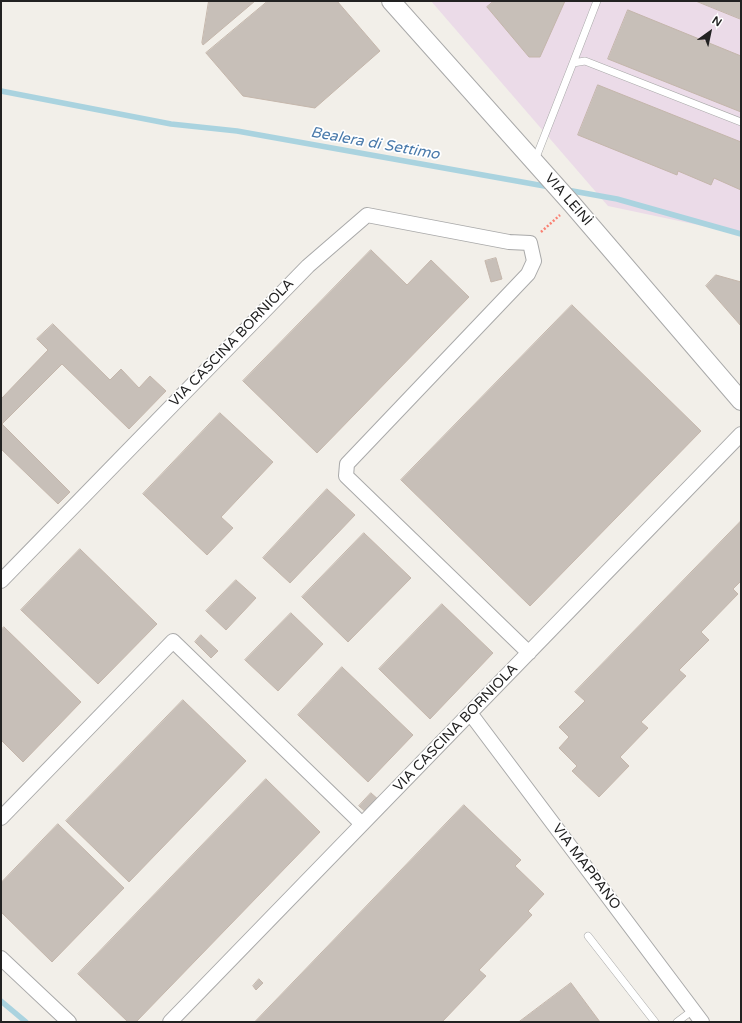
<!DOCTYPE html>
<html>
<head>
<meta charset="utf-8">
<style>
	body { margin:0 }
	#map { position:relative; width:742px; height:1023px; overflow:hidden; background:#f2efe9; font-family:"Varela Round",sans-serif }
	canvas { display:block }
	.frame { position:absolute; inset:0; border:2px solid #222; pointer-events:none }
	.north { position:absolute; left:690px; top:12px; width:40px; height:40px; -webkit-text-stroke:3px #fff; paint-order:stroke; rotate:33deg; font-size:11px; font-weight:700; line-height:16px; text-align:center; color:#222 }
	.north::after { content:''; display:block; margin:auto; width:14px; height:18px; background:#222; clip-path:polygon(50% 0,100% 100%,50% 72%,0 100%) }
</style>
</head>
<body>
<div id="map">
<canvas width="742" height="1023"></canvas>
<div class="frame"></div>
<div class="north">N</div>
</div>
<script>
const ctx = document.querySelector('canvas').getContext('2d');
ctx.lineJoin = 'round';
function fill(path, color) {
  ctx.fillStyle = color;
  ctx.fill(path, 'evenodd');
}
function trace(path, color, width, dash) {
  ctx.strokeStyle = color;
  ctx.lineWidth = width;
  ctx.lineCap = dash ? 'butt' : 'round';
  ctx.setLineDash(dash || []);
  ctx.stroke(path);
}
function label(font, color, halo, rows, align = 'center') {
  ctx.font = font + ' "Varela Round",sans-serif';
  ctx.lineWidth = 3.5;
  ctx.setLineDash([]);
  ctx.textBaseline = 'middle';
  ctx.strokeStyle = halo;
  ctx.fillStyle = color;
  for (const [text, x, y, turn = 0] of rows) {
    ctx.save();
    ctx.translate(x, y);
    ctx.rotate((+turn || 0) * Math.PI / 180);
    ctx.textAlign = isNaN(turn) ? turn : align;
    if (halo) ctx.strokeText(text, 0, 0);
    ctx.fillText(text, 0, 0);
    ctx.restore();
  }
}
fill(new Path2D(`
	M431,1H741V234L608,206Z`), '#ebdbe8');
trace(new Path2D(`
	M1,91L171,124L237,131L550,187
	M567,190L617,199L741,234
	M1,1001L26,1022`), '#aad3df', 5.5);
const building = new Path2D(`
	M209,1H255L203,45L202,43Z
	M268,1H337L380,51L315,108L243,96L206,53Z
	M494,1H565L540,57H529L487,7Z
	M696,1H741V19Z
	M628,10L741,56V112L608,59Z
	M598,85L741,142V190L714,178L711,185L678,171L677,175L578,135Z
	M371,250L407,285L431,260L469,297L317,453L243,381Z
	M496,258L502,279L491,282L485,261Z
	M716,275L741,282V326L706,286Z
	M572,305L701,431L530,606L401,480Z
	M53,324L110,380L121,369L139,388L150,376L166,391L129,429L62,364L2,424L70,492L58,504L1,449V399L48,350L37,339Z
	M220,413L273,462L221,517L233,528L207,555L143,494Z
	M327,489L355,515L290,583L263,558Z
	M741,521V581L733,589L738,594L701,632L709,640L679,670L686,676L641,722L648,728L620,757L629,766L599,797L572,771L577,766L559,748L569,737L559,727L585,701L575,692Z
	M364,533L411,578L348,642L302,597Z
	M80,549L157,624L98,684L21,610Z
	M236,580L256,598L226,630L206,611Z
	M442,604L493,653L430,719L379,669Z
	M291,613L323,644L278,691L245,660Z
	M4,627L81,702L23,762L1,740V630Z
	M201,635L218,651L211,658L195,642Z
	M342,667L413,735L368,782L298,715Z
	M183,700L246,761L129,882L66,821Z
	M266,779L320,832L136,1022H128L78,974Z
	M371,793L380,801L368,814L359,806Z
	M464,805L521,860L515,866L544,894L528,911L532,915L479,970L486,976L442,1022H255Z
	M58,824L124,888L52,962L1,912V883Z
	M259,979L263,983L256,990L253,986Z
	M571,983L600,1022H519Z`);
fill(building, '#c7bfb8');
trace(building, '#c4b6ab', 1);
const service = new Path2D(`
	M573,63L597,1
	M535,160L573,63L585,61L741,122
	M588,936L655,1022
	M677,1022L693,1010`);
const minor = new Path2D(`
	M1,581L308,266L367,215L509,242L530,243L534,261L528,274L347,464L346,476L529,653
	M470,713L702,1022
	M1,818L173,641L362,824
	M1,958L69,1022
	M170,1022L741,434`);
const tertiary = new Path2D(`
	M391,1L572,204L741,401`);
trace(service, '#a9a9a9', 8);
trace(minor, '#a9a9a9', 16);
trace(tertiary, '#a9a9a9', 20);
trace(new Path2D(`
	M541,232L560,215`), '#fa8072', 2.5, [2, 2]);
trace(service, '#fff', 7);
trace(minor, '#fff', 14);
trace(tertiary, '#fff', 18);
label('14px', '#222', '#fff', [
	["VIA LEINÌ",568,200,49],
	["VIA CASCINA BORNIOLA",232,343,-46],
	["VIA CASCINA BORNIOLA",456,728,-46],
	["VIA MAPPANO",586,867,53]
]);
label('italic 15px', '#4a7aab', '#fff', [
	["Bealera di Settimo",375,144,10]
]);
</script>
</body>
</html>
